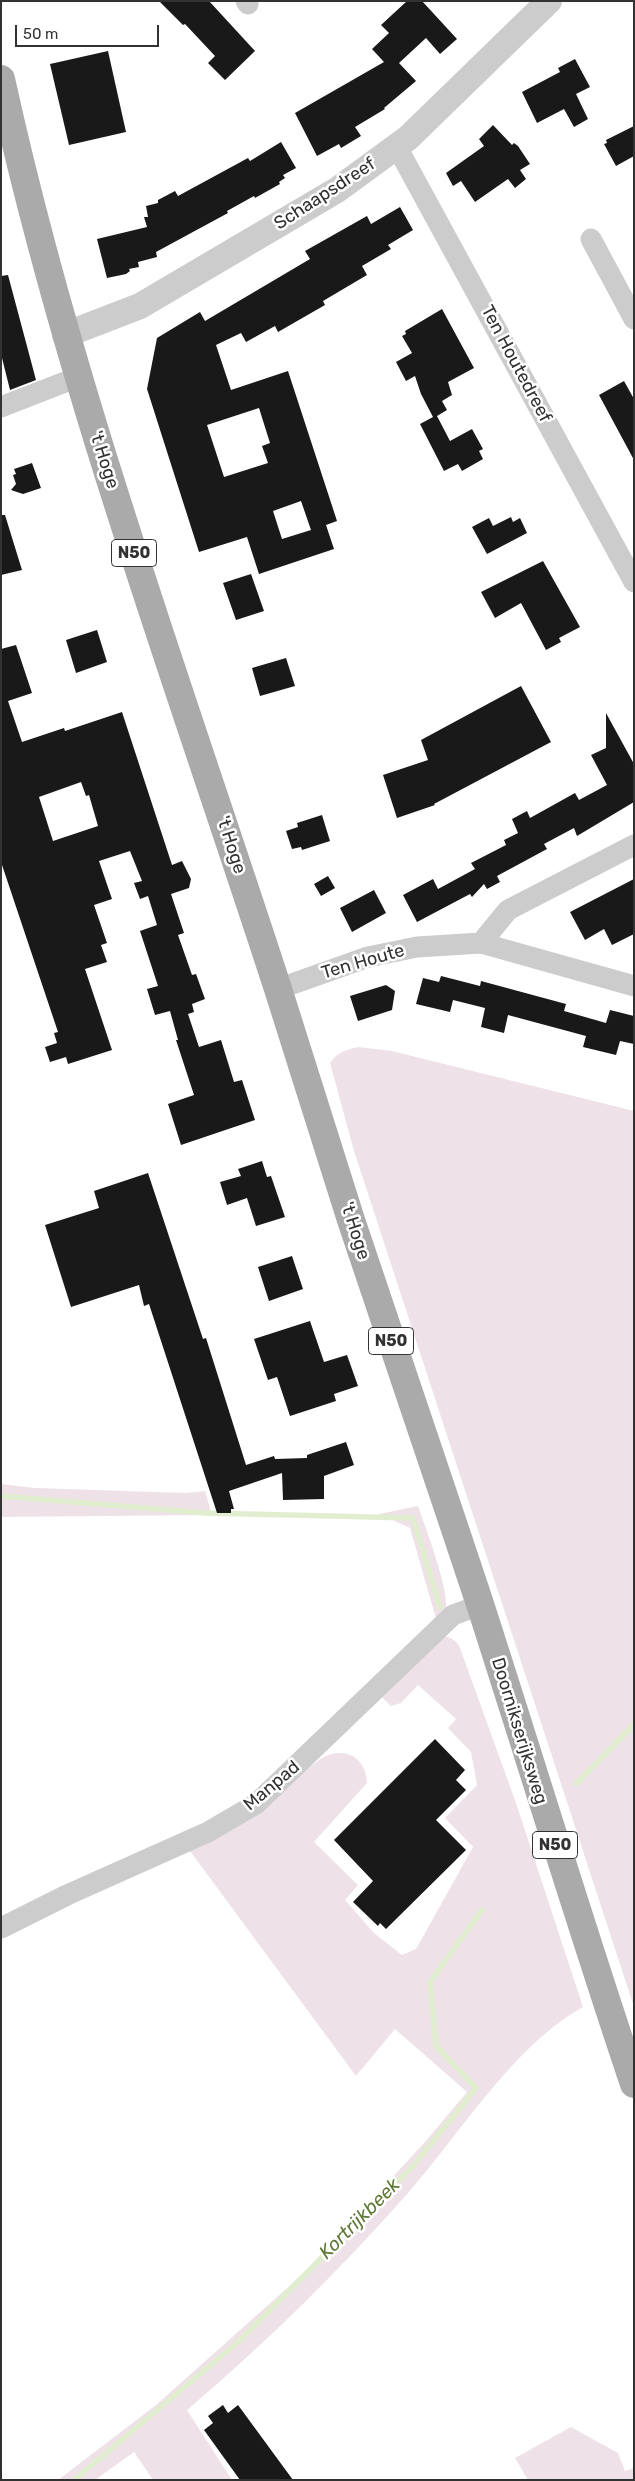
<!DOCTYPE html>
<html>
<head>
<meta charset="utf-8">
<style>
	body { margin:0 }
	#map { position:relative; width:635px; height:2481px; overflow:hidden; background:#fff; font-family:Rubik,sans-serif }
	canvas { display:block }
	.frame { position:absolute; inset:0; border:2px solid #323232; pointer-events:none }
	.scale { position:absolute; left:15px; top:25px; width:144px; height:22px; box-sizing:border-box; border:2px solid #323232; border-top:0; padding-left:6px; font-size:15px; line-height:18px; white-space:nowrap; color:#323232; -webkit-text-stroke:4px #fff; paint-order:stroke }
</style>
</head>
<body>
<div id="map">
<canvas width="635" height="2481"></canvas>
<div class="frame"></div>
<div class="scale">50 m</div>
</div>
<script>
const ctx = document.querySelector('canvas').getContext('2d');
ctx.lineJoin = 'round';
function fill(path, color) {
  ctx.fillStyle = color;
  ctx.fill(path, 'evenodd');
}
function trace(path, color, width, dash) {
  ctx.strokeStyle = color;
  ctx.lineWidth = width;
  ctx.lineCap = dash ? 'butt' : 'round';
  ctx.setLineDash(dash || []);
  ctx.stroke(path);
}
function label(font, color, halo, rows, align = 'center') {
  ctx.font = font + ' Rubik,sans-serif';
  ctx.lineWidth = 5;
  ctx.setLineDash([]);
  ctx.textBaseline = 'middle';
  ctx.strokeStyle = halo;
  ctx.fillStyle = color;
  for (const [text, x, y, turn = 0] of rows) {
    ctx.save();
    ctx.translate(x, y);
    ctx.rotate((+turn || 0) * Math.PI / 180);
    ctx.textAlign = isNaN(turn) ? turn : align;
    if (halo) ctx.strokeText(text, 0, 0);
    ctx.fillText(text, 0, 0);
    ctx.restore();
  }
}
fill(new Path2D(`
	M358,1047L392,1051L634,1111V2007L354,1151L330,1063C337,1052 346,1050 358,1047Z
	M1,1484L35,1488L186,1493L205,1491L212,1515L1,1517Z
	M418,1506C424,1524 453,1598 445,1613C444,1616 440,1619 437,1622L410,1528L379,1514Z
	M440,1636C449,1636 456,1639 460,1648L516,1803L583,2007C514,2045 460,2134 408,2193C339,2271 266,2343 187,2410L232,2480H153L134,2452L95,2480H58L156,2405L304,2273L425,2142L467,2092L395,2029L356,2076L190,1851C217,1834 247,1819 272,1800C285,1790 316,1758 329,1755C350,1748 366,1761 367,1783L314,1842L358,1885L345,1900L374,1933L402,1955L416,1949L473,1847L445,1818L477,1785L471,1752L448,1728L456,1719L418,1685L401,1703L391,1706L382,1697Z
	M571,2427L618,2453L625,2471L634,2468V2480H528L515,2458Z`), '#eee2e8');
trace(new Path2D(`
	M1,1496L205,1513L413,1518L440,1607
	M576,1784L634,1724
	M74,2480L238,2342L413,2166L476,2088L436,2046L430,1982L482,1910`), '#e1edcf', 5.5);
fill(new Path2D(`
	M159,1H209L255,51L225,80L208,63L215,56L185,24L183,25Z
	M407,1H422L457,39L440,54L426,38L399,63L416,81L384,108L385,109L355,127L361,136L341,148L339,144L317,156L295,113L384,62L372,49L389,33L381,25Z
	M108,51L126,132L69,145L50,64Z
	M575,59L590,87L576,94L588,119L574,127L564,109L537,123L522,92L560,72L558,68Z
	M493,125L512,145L514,143L518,146L530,164L520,170L526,179L515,188L508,179L475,202L461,181L453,186L446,173L484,146L479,139Z
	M634,126V156L616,166L604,144L607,143L606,140Z
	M281,142L296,168L283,175L285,178L279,182L280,184L255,198L254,196L227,211L228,213L156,252L157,257L138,262L139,267L129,269L130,271L126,274L107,278L97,239L147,227L144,217H148L146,206L158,203V200L175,191L178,196L248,158L250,161Z
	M400,207L413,230L388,245L391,249L362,266L367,275L323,301L325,305L278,332L275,326L246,342L241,333L216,345L231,390L288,371L337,521L326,525L334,549L259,574L247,537L199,552L147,389L157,338L200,312L205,321L310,259L305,251L367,216L371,224ZM259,408L270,443L262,446L268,463L224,477L207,425ZM301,501L311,530L282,539L273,511Z
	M8,275L36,380L10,390L1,354V276Z
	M442,309L474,368L448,382L452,395L442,401L447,410L437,416L450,441L472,429L483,449L479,451L483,459L462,471L458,464L444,471L420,424L433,417L421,394L415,376L406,381L396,362L412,353L402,336L406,334L405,331Z
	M624,381L634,399V460L599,395Z
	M32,463L41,488L23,494L11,490L16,484L13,475L16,474L14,469Z
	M1,515H5L22,570L1,575Z
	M511,517L513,522L520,518L527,533L487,554L472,527L489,518L493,526Z
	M543,561L580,627L559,638L561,642L546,650L521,603L495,618L481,592Z
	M251,574L264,611L236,620L223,583Z
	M97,630L107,662L76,673L66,640Z
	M16,645L32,693L8,701L22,742L64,728L65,731L122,712L172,865L182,861L191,879L189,888L171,894L184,933L178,935L192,975L196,974L205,999L192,1004L194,1012L188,1014L199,1047L221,1040L234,1082L242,1080L255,1120L181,1145L168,1104L194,1095L176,1040H178L170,1011L155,1015L147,989L158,986L140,931L157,925L148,896L140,899L134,883L142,881L130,851L99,861L112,899L94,905L107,943L101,945L107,962L85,969L112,1050L68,1064L66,1057L50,1062L45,1047L57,1043L54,1033L58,1032L1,862V649ZM81,782L86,796L89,795L98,826L53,841L39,797Z
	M286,658L295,686L260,696L252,668Z
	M521,686L551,742L434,804L435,805L397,818L383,775L428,760L421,740Z
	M606,713L634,764V802L577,836L574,828L544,844L547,849L497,876L500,882L487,889L484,884L472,897L470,894L417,922L403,895L433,879L438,889L475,869L471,863L506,845L504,840L518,833L512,819L527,811L530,818L575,793L579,800L607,785L591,755L606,748Z
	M322,815L330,841L302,850L301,847L292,849L286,831L298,827L297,823Z
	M328,876L335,888L321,896L314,884Z
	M634,879V934L612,945L604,929L585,940L570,912Z
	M374,890L386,913L352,932L340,908Z
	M441,976L480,986L481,981L566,1004L564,1011L606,1023L610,1010L634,1016V1044L620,1041L616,1055L583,1047L586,1036L508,1015L504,1033L481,1027L485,1008L453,1000L450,1012L416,1004L423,978L439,982Z
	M386,985L395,991L392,1010L358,1021L350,996Z
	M262,1161L267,1177L271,1176L285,1217L256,1226L247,1198L227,1205L220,1182L241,1176L238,1169Z
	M148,1173L203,1339L206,1338L246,1465L274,1456L275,1459L307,1458V1455L346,1442L354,1465L324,1476V1499L283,1500L282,1473L229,1491L234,1509H231V1513H217L149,1304L144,1306L139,1285L71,1307L45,1225L99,1208L94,1191Z
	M292,1256L303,1289L269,1301L258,1267Z
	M310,1321L324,1362L347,1355L358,1386L334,1394L336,1401L290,1416L277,1377L268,1380L254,1339Z
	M435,1739L465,1770L456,1780L466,1790L436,1820L466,1850L386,1929L380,1923L378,1926L353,1902L373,1881L334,1840Z
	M223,2405L228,2413L238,2405L293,2480H240L204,2430L213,2423L208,2416Z`), '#191919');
trace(new Path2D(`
	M246,1L248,4
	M397,147L634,582
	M591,239L634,319
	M1,407L78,377
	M481,943L508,910L634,845
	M278,989L368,957L417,947L481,943L634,986
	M1,1928L67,1895L208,1832L256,1804L453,1615L480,1605`), '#ccc', 21);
trace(new Path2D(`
	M65,335L140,306L337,190L408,138L549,1`), '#ccc', 26);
trace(new Path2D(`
	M1,79C69,389 180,687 278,989C303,1066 326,1143 351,1220C393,1348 437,1474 479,1601C531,1762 580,1924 634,2084`), '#aaa', 28);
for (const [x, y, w] of [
	[134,553,45],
	[391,1341,45],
	[555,1845,45]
]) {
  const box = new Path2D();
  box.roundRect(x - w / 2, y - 13.5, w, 27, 4);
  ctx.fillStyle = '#fff';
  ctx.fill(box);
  trace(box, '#323232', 1);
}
label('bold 16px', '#323232', null, [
	["N50",134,553],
	["N50",391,1341],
	["N50",555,1845]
]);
label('18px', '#323232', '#fff', [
	["Schaapsdreef",325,194,-33],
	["Ten Houtedreef",516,364,62],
	["'t Hoge",104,460,72],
	["'t Hoge",231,845,72],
	["Ten Houte",363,962,-16],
	["'t Hoge",355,1231,72],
	["Doornikserijksweg",519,1731,73],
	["Manpad",272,1786,-40]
]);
label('italic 19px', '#5f7937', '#fff', [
	["Kortrijkbeek",360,2219,-45]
]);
</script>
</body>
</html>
